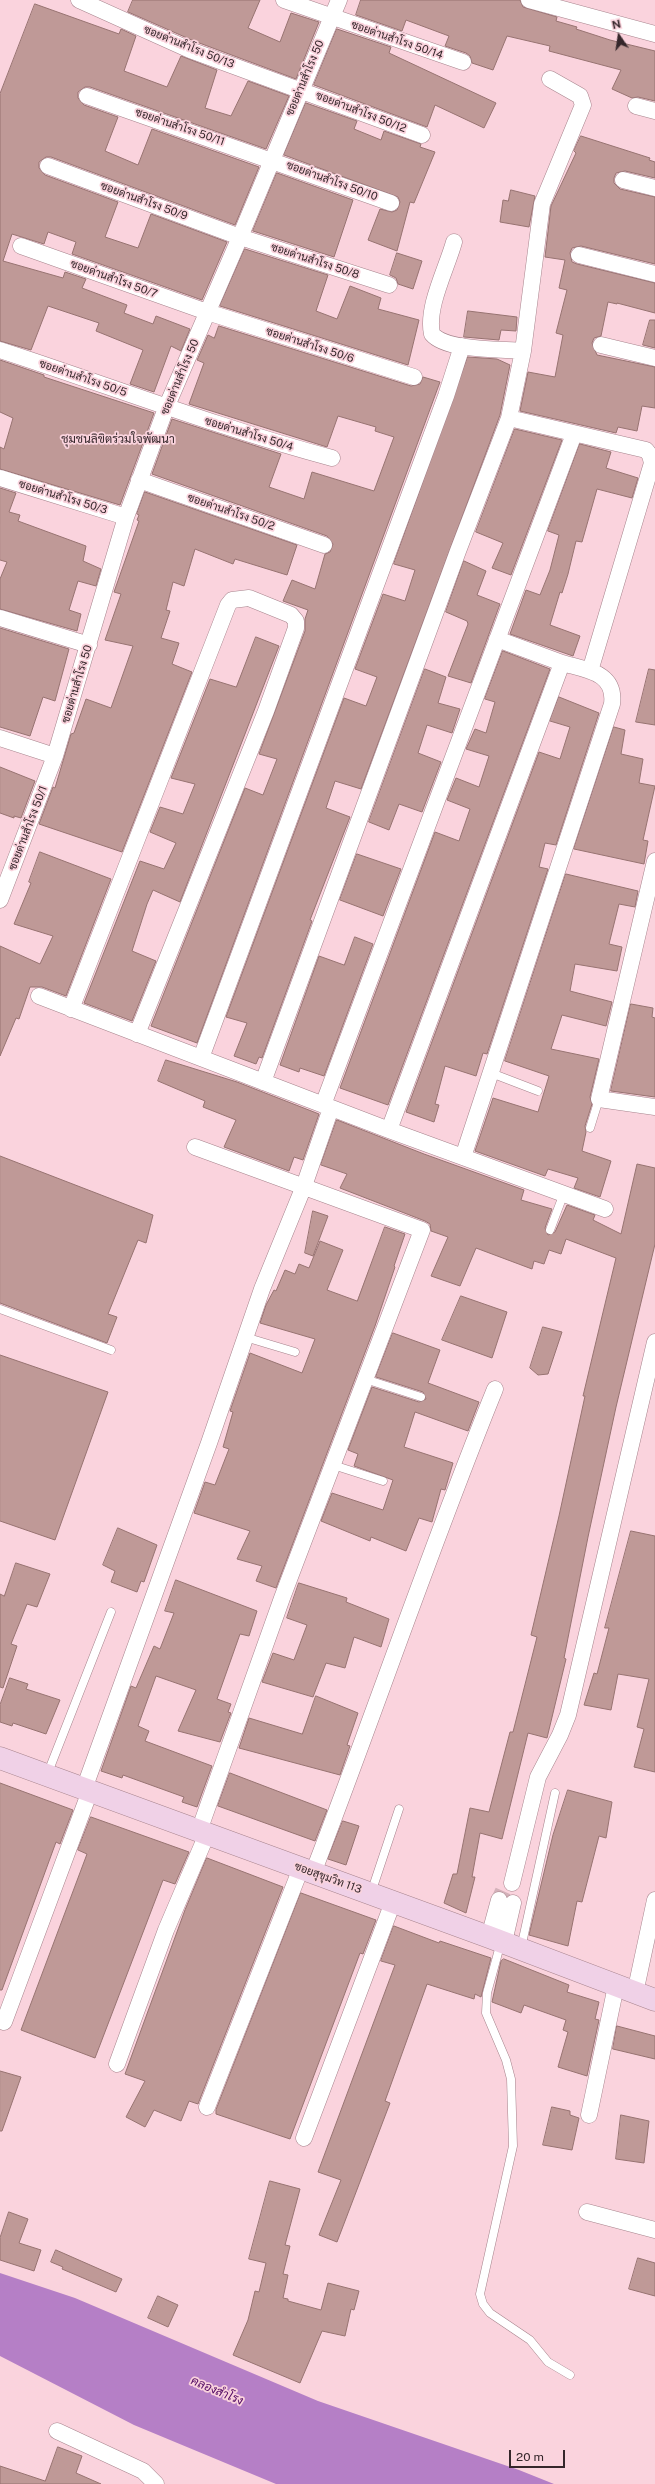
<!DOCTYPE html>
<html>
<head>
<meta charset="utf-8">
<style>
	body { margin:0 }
	#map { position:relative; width:655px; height:2484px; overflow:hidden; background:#fad3dd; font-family:"Public Sans",sans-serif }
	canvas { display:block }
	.north { position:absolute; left:599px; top:16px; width:40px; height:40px; -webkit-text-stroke:3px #fad3dd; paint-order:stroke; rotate:347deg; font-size:11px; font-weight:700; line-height:16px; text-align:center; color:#35272b }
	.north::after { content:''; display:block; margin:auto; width:14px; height:18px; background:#35272b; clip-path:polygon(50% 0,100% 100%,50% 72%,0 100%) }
	.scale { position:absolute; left:509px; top:2450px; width:56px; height:18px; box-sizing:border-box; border:2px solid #35272b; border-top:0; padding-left:5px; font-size:12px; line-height:14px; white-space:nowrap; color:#35272b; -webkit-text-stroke:3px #fad3dd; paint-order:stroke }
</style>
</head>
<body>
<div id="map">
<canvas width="655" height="2484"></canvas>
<div class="north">N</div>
<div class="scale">20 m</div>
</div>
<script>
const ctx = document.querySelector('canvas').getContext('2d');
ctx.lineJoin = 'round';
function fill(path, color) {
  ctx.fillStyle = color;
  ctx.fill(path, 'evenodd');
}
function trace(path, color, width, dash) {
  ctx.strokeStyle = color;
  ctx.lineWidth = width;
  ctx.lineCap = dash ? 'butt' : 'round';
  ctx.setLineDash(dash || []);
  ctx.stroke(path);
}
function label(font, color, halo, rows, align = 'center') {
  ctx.font = font + ' "Public Sans",Sarabun,sans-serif';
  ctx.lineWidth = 3.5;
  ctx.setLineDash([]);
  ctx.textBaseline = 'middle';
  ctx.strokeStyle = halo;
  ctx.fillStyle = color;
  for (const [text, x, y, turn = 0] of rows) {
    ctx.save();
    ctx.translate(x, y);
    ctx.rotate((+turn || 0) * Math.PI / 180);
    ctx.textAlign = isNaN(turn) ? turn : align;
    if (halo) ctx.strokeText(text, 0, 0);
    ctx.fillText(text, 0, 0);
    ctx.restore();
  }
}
fill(new Path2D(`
	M0,2273L75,2298L318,2401L519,2470L554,2484H276L134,2425L0,2356Z`), '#b57fc6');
const building = new Path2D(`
	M133,0H260L248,28L280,42L291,13L319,22L296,79L194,41L128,12Z
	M361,0H520L523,7L557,17L556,21L577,27L576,29L610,40L655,51V101L638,97L632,98L612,89L621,70L549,51L550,46L507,36L493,70L472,63L470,56L466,53L445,46L449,36L406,20L402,31L356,15Z
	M35,4L119,34L121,29L136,36L124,71L167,87L181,56L217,70L205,108L231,116L248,81L289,96L266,149L90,87H85L78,92V98L84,105L118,117L105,151L138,165L152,129L259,167L235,225L51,157H46L39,162V168L45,175L118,202L105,237L138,248L151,214L227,242L202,300L72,254L76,242L48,232L44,244L12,234L3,261L63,278L65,272L86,279L82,288L127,305L124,313L153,324L156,316L190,329L181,351L171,346L154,392L130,384L143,350L96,331L99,323L48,306L31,350L0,341V94Z
	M337,29L391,47L389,53L496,103L484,128L435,105L427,127L314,85Z
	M306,103L357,121L354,129L381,140L384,131L421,144L420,147L435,152L414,203L410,202L397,251L368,240L380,209L392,212L397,210L400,202L398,197L284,155Z
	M581,136L650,158L649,160L655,162V178L625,171L616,173L614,178V183L620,189L655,197V264L581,246L572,248L570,253L572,262L577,264L655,283V313L617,303V304L608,302L601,336L594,338L592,343L597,355L655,367V408L642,406L637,431L618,427L616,433L520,411L528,372L555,377L563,335L556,333L567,290L559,288L565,260L545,257L551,206L576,153L574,151Z
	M277,173L353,200L334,257L253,231Z
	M511,190L535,196L529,227L500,222L503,200L508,201Z
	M245,249L328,275L316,311L337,319L350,286L381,298L378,309L419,320L408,365L220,306Z
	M397,253L422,261L413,289L398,284L396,278L390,275Z
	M468,311L517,317L516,331L501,330L499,340L464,337Z
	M650,320H655V348L643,345Z
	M219,326L411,386L420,384L423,377L440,382L197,1043L151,1026L245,788L263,795L277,759L259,754L305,631V619L308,610L283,601L292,580L315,589L325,554L330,552L333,544L327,536L152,474L172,419L281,454L269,487L304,499L312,472L374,491L394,437L375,431L376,427L338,416L327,447L189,404L204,363L197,360L198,358L208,335L214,338Z
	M468,357L497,359L510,365L500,415L361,789L335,781L326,808L350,817L310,920L312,921L262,1058L259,1057L256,1064L234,1056L247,1023L226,1017L344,698L366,706L377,677L355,669L383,594L405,601L415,570L394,564Z
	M0,360L44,375V377L154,413L120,505L0,469V447L4,449L13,418L0,412Z
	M515,429L562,440L511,575L492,568L503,543L476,532Z
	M580,444L611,452L606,468L638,478L632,498L597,489L582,542L576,541L568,574L562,593L560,592L550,625L580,636L573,656L510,634L526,590L540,595L550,570L559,535L548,531Z
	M0,488L16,493L9,512L20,515L18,521L86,546L83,561L101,569L96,586L78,581L69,610L81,614L77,631L0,609V579L7,562L0,560Z
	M145,492L297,545L287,575L235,559L233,564L195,549L184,586L173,582L166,610L170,611L161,638L179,643L172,664L192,672L122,852L39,824L53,787L55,788L71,734L74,733L86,699L111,708L133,646L105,640L121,594L114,592L139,521L137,520L139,515L137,514Z
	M464,561L486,571L477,595L500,604L471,683L448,676L468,624L467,621L446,612Z
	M0,628L69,649L55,701L43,697L30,736L0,727Z
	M256,637L279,646L180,902L153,890L147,904L132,951L156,961L132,1021L84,1003L140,861L164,869L176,843L150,832L160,807L183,814L195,784L171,778L210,679L236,687Z
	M503,651L550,669L388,1105L340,1088L435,832L459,841L470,809L447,800L456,778L479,787L489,756L466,749L475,729L486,733L495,702L485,699Z
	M425,669L446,677L438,703L460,709L452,733L427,725L418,753L441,762L422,812L399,804L389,830L369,822Z
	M649,669L655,670V725L636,722Z
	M559,697L599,713L556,845L545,843L539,867L548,869L487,1054L483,1053L476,1076L445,1066L435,1104L439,1105L434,1122L406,1112L539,752L560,759L570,727L550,721Z
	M614,727L625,730L621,754L643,759L639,783L655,786L643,840L648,841L644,864L574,849Z
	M0,767L35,781L21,818L14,816V818L0,813Z
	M40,852L111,879L66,996L42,987H30L19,1019L16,1018L0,1056V946L40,964L53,936L14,924L31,883L29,882Z
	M357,854L401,869L383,916L340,900Z
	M566,874L638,891L635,907L619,904L609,944L622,947L617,971L575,964L570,991L612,1002L606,1026L562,1015L551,1049L599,1059L590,1097L592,1104L585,1126L586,1132L582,1151L611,1161L600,1197L574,1188L578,1178L548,1169L545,1176L475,1151L493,1098L538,1112L549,1076L505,1061Z
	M355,937L373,944L324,1076L300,1068L299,1072L280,1065L319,956L344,965Z
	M631,1004L653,1008L652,1017L655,1018V1097L611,1091Z
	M166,1060L237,1082L319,1114L303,1160L294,1157L289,1171L224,1147L236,1120L203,1107L205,1101L158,1081Z
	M337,1120L424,1154L524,1190L521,1200L552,1209L545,1228L548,1235L555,1232L567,1205L595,1215L593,1220L621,1234L637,1164L655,1168V1244L616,1407L588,1537L564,1658L566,1659L547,1738L528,1733L502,1839L480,1833L472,1877H475L466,1913L444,1903L453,1874H457L470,1808L489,1812L510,1732H513L537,1637L531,1635L559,1516L585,1396H583L616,1258L566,1239L561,1254L549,1250L544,1264L534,1261L532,1269L476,1248L460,1286L431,1276L448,1237L431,1231L430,1224L425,1221L340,1188L347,1174L321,1165Z
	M0,1156L153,1215L146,1243L138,1240L108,1314L117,1317L107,1343L0,1303Z
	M313,1211L328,1216L313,1256L305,1253Z
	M385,1227L405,1234L394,1266L395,1267L375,1326L276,1588L256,1581L262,1566L237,1559L250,1531L194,1513L205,1482L215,1485L229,1449L223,1447L233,1412L230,1411L250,1353L302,1373L315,1339L260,1323L266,1305L274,1290L276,1291L285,1270L295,1274L299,1264L309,1268L320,1241L343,1250L327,1290L357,1301Z
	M461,1296L507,1312L492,1358L442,1340Z
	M543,1327L562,1332L548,1374L538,1375L530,1368Z
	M393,1333L440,1350L428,1383L479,1402L468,1431L415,1412L404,1447L453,1463L445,1490L441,1489L432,1522L419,1518L406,1551L371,1537L370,1541L321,1521L332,1493L383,1510L393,1480L354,1466L358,1454L348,1450L372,1387L419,1402L426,1399L423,1392L376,1377Z
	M0,1355L108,1392L55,1540L0,1521Z
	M118,1528L157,1545L144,1582L141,1581L137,1592L111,1582L115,1571L103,1565Z
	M631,1531L655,1536V1772L634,1767L644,1729L637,1727L649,1679L618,1674L611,1710L584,1705L594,1673L597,1674L609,1628H605Z
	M16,1563L50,1574L37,1607L27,1604L11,1644L17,1646L3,1688L0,1687V1594L4,1596Z
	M176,1580L257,1611L249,1636L240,1634L217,1699L231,1704L228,1712L231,1713L220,1742L178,1731L196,1690L156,1676L138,1726L149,1731L145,1741L212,1766L197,1807L182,1802L184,1797L123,1775L122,1778L101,1771L131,1686L136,1688L154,1646L160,1649L174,1613L165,1611Z
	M299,1583L347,1598L346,1602L389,1619L381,1647L354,1637L345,1668L326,1663L313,1697L262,1682L273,1653L294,1660L307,1625L287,1618Z
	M10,1678L28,1684L26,1689L60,1700L46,1734L13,1723L12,1726L0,1722V1705Z
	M316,1696L358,1713L347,1745L350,1746L340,1775L239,1748L249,1718L302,1734Z
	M230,1773L327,1810L315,1841L218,1806Z
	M0,1783L73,1810L60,1844L56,1842L2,1990H0Z
	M568,1790L612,1802L606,1838L599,1836L582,1902L577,1901L568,1946L529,1935L553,1835Z
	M91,1817L189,1852L175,1884L163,1880L95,2058L21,2030L87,1854L78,1850Z
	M343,1821L359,1826L346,1865L328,1859Z
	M207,1858L283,1887L198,2104L189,2101L181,2121L154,2110L145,2127L126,2117L145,2081L125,2074L185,1910Z
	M301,1893L376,1920L363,1954L360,1953L290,2139L216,2114V2110Z
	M394,1926L439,1943L440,1941L491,1958L481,1997L475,1994L474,1999L427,1984L385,2101L390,2103L337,2242L319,2235L341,2180L318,2172L395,1965L381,1961Z
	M504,1959L569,1985L567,1992L599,2002L595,2019L599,2020L587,2076L558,2067L568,2032L563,2030L566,2020L524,2005L521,2013L492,2002L501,1961Z
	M617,2026L655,2036V2059L613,2049Z
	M0,2071L21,2077L2,2131H0Z
	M552,2107L570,2111V2115L579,2118L572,2150L543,2145Z
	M621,2115L649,2121L644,2163L616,2159Z
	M270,2181L300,2189L285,2245L290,2246L283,2274L288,2275L283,2298L288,2299V2301L321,2310L328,2283L359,2291L354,2310L351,2309L345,2336L322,2331L300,2383L233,2355L248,2320L255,2291L259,2292L266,2263L249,2259Z
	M9,2212L28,2219L19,2243L41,2250L34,2271L0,2260V2238Z
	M56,2250L122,2279L116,2292L62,2269L63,2267L51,2262Z
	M638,2258L655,2263V2296L629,2289Z
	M158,2296L178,2305L168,2327L148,2318Z
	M58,2447L82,2456L76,2473L101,2484H0V2466L45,2481Z`);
fill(building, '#bf9997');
trace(building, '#977371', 1);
trace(new Path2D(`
	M499,1900L503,1891`), '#d3b1b9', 16, [16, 8]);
const service = new Path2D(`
	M491,1073L538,1091
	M590,1128L599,1099
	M550,1230L564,1193
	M0,1309L111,1350
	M245,1337L295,1352
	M365,1379L421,1397
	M333,1465L383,1481
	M47,1775L111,1612
	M371,1893L399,1809
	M501,1942L487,1993L486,2013L506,2060L511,2079L513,2146L480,2294L483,2304L490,2313L530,2340L548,2362L570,2375
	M521,1948L555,1793`);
const minor = new Path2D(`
	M79,0L190,50L422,135
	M284,0L463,62
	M529,0L655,34
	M87,96L391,203
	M636,106L655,111
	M48,166L240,237L389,285
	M623,180L655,188
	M21,246L207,312L414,377
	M579,255L655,274
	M601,345L655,358
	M0,350C111,386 219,428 332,458
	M523,351L542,204L583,105L580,96L550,79
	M509,418L646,450L650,455L652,463L590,671
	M0,478L126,517
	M139,480L324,545
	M0,618L89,645
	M497,639L562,663
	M0,738L55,756L126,517L166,408L240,237L339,0
	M655,861L599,1099L655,1107
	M0,900L55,756
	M39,996L389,1130L605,1209
	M71,1009L228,605L232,600L249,598L291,615L296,621V628L266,711L137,1034
	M201,1058L446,396L462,346
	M263,1082L458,551L509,418L523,351C501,349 446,351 432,334C426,307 447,268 454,242
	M323,1105L574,434
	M389,1130L562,663C586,670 616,672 612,704L463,1157
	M195,1147L422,1230L282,1598L199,1831
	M84,1789L209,1443L262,1289L304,1186L331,1108
	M313,1873C375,1712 430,1549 495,1389
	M512,1883L538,1777L560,1735L568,1715L655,1342
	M489,1937L499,1900
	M504,1942L513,1903
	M635,1993L655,1900
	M4,2022L90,1791
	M117,2064L166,1930L207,1834
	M207,2107L301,1868
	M589,2115L616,1986
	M304,2138L393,1902
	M587,2212L655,2230
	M57,2431L143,2471L156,2484`);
const secondary = new Path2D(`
	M0,1758L489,1937L655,2000`);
trace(service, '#a7848d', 9);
trace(minor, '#a7848d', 17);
trace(secondary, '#a7848d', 23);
trace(service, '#fff', 8);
trace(minor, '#fff', 16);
trace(secondary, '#f0d1e7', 22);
label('11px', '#35272b', '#fad3dd', [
	["ซอยด่านสำโรง 50/14",397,40,19],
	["ซอยด่านสำโรง 50/13",189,47,22],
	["ซอยด่านสำโรง 50",305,78,-67],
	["ซอยด่านสำโรง 50/12",361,112,21],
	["ซอยด่านสำโรง 50/11",180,127,19],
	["ซอยด่านสำโรง 50/10",332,181,20],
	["ซอยด่านสำโรง 50/9",144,201,20],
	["ซอยด่านสำโรง 50/8",315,261,18],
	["ซอยด่านสำโรง 50/7",114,279,20],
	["ซอยด่านสำโรง 50/6",310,345,18],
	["ซอยด่านสำโรง 50",180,377,-67],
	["ซอยด่านสำโรง 50/5",83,378,19],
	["ซอยด่านสำโรง 50/4",249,434,17],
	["ซอยด่านสำโรง 50/3",63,497,17],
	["ซอยด่านสำโรง 50/2",231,512,19],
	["ซอยด่านสำโรง 50",77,684,-73],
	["ซอยด่านสำโรง 50/1",28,828,-69],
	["ซอยสุขุมวิท 113",328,1878,20]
]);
label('12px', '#35272b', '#fad3dd', [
	["ชุมชนลิขิตร่วมใจพัฒนา",118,439]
]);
label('italic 12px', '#530b64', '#fad3dd', [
	["คลองสำโรง",217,2391,23]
]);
</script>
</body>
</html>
